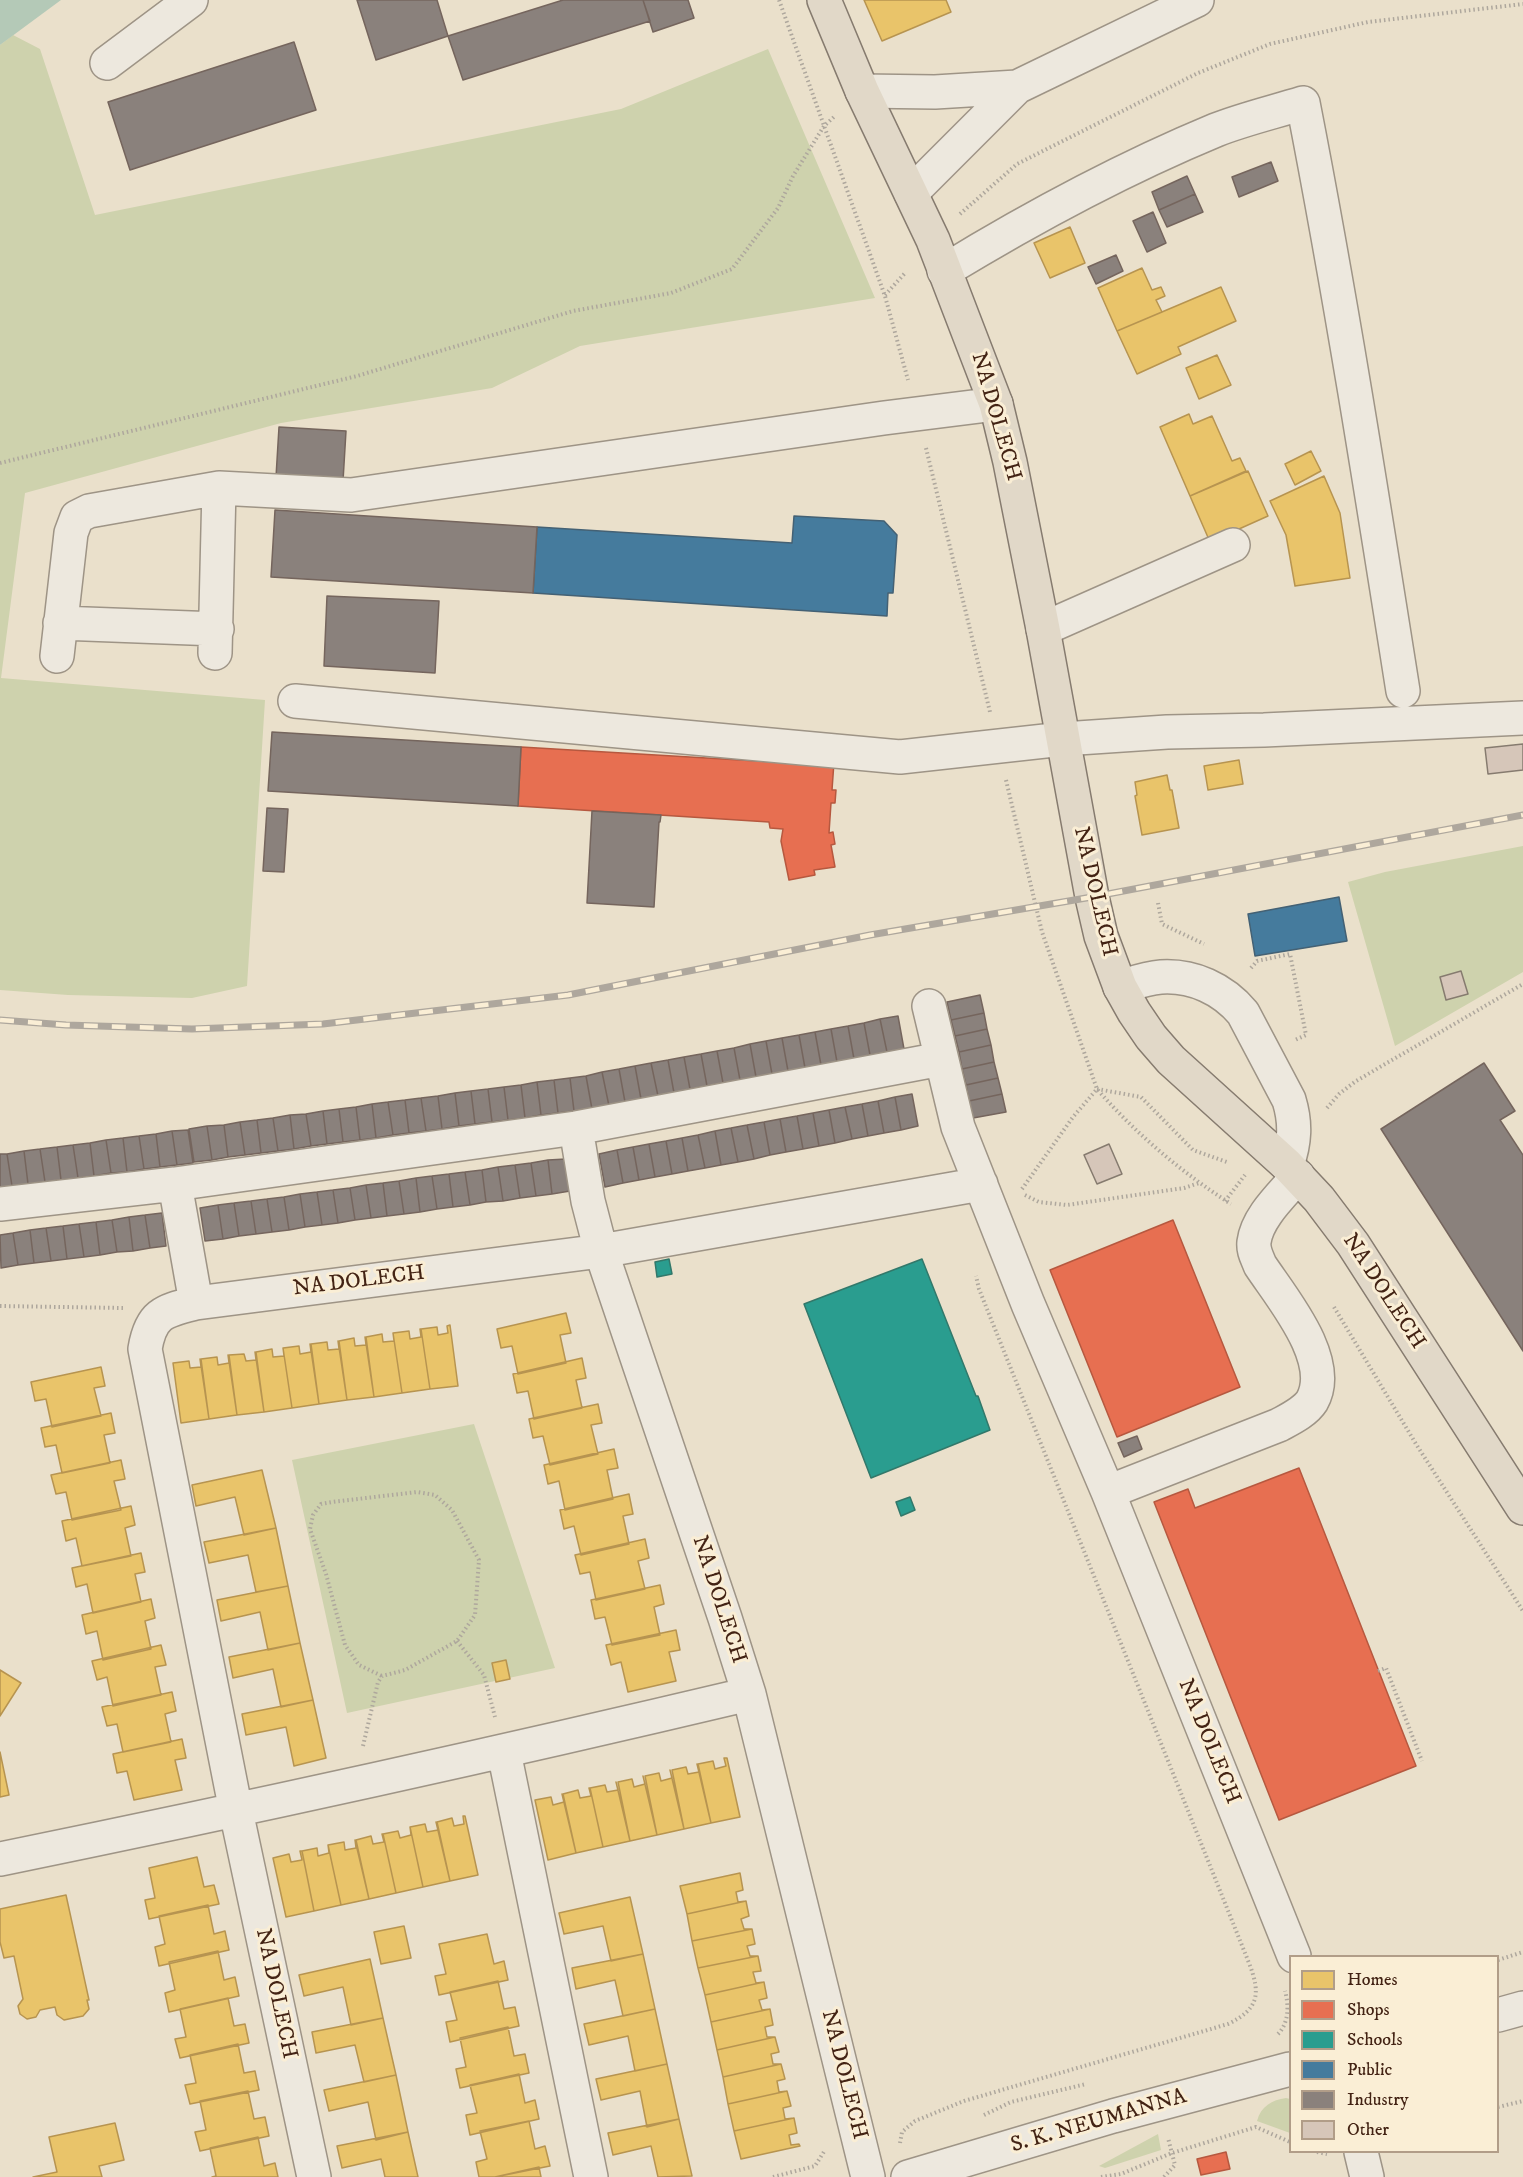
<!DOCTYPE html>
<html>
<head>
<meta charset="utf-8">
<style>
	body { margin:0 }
	#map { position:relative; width:1523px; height:2177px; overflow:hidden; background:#eae0cb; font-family:"IM FELL DW Pica",serif }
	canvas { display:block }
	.legend { position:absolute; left:1289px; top:1955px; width:210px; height:198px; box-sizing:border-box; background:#faeed5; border:2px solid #b19d88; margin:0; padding:8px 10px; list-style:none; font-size:18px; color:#432314 }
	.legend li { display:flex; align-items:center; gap:12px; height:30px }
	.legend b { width:30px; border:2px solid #b19d88 }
</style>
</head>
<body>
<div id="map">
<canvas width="1523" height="2177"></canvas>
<ul class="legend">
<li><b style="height:16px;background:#e9c46a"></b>Homes</li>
<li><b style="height:16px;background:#e76f51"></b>Shops</li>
<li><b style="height:16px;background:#2a9d8f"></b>Schools</li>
<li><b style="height:16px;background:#457b9d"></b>Public</li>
<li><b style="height:16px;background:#8a817c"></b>Industry</li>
<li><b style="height:16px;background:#d6c6b9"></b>Other</li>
</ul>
</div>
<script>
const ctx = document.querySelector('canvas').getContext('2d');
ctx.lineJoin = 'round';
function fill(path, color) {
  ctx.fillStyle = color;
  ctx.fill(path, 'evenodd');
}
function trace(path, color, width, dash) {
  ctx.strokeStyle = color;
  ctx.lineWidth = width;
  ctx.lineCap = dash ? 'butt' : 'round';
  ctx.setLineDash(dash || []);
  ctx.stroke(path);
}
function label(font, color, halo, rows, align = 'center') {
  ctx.font = font + ' "IM FELL DW Pica",serif';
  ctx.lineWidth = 6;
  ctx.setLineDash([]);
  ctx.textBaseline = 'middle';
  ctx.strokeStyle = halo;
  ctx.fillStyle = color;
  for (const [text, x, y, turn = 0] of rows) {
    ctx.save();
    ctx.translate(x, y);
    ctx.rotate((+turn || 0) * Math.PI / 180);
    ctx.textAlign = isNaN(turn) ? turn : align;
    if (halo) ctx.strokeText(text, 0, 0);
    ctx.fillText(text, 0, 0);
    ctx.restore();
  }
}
fill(new Path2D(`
	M13,35L40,49L95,215L621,109L768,49L875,298L580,346L492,388L281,423L25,493L1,678L265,700L247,986L192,998L68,995L0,990V45Z
	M1523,846V972L1395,1046L1348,882L1385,872Z
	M474,1424L555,1668L347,1713L292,1460Z
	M1286,2098L1290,2099V2133L1257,2121C1261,2106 1272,2100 1286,2098Z
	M1158,2134L1161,2150L1105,2168L1099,2166Z`), '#ced2ad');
fill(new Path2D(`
	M0,0H61L0,45Z`), '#b4c9b7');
const homes = new Path2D(`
	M864,0H946L951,12L882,41Z
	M1070,227L1085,263L1050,278L1034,243Z
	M1142,268L1152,290L1161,287L1165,296L1156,300L1162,312L1117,331L1098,288Z
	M1221,287L1236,321L1178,347L1181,354L1137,374L1117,331Z
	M1217,355L1231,385L1199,399L1186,368Z
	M1189,414L1193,424L1212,416L1232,461L1240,458L1246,471L1190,496L1160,427Z
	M1311,451L1321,471L1295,485L1285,464Z
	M1248,471L1268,516L1210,542L1190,496Z
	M1324,476L1340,513L1350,578L1295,586L1286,535L1270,501Z
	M1239,760L1243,784L1208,790L1204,766Z
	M1167,775L1170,790H1172L1179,828L1142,835L1135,796L1137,795L1135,782Z
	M566,1313L571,1333L560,1335L566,1363L518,1374L512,1346L501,1348L497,1329Z
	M450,1325L458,1386L430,1389L421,1329L437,1327L438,1335L448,1333L447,1326Z
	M420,1329H421L430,1389L402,1393L393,1333L409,1331L410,1339L421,1337Z
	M393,1333L402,1393L374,1397L366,1337L382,1334L383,1342L394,1341Z
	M365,1337L374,1397L347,1400L339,1341L354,1338L355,1346L366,1345Z
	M338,1341L347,1400L319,1404L311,1344L327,1342L328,1350L339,1349Z
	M310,1344L319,1404L292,1408L283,1348L299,1346L300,1354L311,1352Z
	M283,1348L292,1408L264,1412L256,1352L272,1349L273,1357L284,1356Z
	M255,1352L264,1412L237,1415L229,1355L244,1354L246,1361L256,1360Z
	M228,1355L237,1415L209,1419L201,1359L217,1357L218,1365L229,1363Z
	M582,1358L586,1378L576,1380L582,1408L534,1419L528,1391L517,1393L513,1374Z
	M200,1359L209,1419L181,1423L173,1363L189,1361L190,1368L201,1367Z
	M101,1367L105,1386L94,1388L101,1416L52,1427L46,1399L35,1401L31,1382Z
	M598,1404L602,1423L591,1425L598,1454L550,1465L543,1436L533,1438L529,1419Z
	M111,1413L115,1433L104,1435L110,1463L62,1473L56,1445L45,1447L41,1428Z
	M614,1449L618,1468L607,1470L613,1499L565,1510L559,1481L548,1484L544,1465Z
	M121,1460L125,1479L114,1481L121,1510L72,1520L66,1492L56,1494L51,1475Z
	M262,1470L276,1528L244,1535L235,1497L196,1506L192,1485Z
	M629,1494L633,1514L623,1516L629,1544L581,1555L574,1526L564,1529L560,1510Z
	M131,1506L135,1525L125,1528L131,1556L82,1566L76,1538L66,1541L62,1521Z
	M276,1528L288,1586L256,1592L248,1555L209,1563L204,1542Z
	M645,1539L649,1558L638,1561L645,1589L596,1600L590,1572L580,1574L575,1555Z
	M141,1553L145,1572L135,1574L141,1602L93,1613L87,1584L76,1587L72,1568Z
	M660,1585L664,1604L654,1607L660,1635L612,1645L605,1617L595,1619L591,1600Z
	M288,1586L300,1643L268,1650L260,1612L221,1621L217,1600Z
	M151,1599L155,1618L145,1621L151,1649L103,1660L97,1631L86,1634L82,1615Z
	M676,1630L680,1650L669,1652L676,1681L628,1692L621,1662L611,1665L606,1645Z
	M300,1643L313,1700L281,1707L273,1669L233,1678L229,1657Z
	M161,1645L166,1665L155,1667L161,1695L113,1706L107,1677L97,1680L92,1661Z
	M506,1660L510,1679L496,1682L492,1663Z
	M0,1670L21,1683L0,1716Z
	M172,1692L176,1711L165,1714L171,1742L123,1752L117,1724L107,1726L102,1707Z
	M313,1700L326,1758L294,1766L286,1727L246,1735L242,1714Z
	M182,1739L186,1758L175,1760L182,1790L134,1800L127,1771L117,1773L113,1754Z
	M0,1752L9,1795L0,1797Z
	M724,1758H727L740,1817L711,1823L698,1764L713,1761L715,1769L726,1766Z
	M697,1764L711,1823L684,1829L672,1770L686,1767L688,1774L699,1772Z
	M670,1770L684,1829L657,1835L645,1776L659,1773L661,1781L672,1778Z
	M643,1776L657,1835L630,1841L618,1782L632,1779L634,1787L645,1784Z
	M616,1782L630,1841L603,1847L590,1788L605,1785L607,1792L618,1790Z
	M589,1788H590L603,1847L576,1853L563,1794L578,1790L580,1798L591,1796Z
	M562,1794L576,1853L548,1860L535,1800L551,1797L553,1805L564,1802Z
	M463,1816H465L478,1875L450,1881L437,1822L452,1818L454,1826L464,1824Z
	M436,1822L450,1881L423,1887L410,1827L425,1824L427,1832L438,1830Z
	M410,1827L423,1887L396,1893L383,1834L398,1831L400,1838L411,1835Z
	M382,1834H383L396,1893L369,1899L356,1840L371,1836L373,1844L384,1842Z
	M355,1840L369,1899L341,1905L328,1845L344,1842L345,1850L356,1848Z
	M328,1845L341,1905L314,1911L302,1851L317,1848L318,1856L329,1853Z
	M300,1851H302L314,1911L286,1917L273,1858L289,1854L291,1862L302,1860Z
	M197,1857L204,1887L214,1885L219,1904L149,1919L145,1900L155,1898L149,1868Z
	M740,1873L743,1890L736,1892L738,1902L746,1901L687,1914L680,1886Z
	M66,1895L89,2000H87L89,2009L83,2016L64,2020L57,2015L55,2007L40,2010L36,2017L27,2019L20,2014L18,2006L23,1999L14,1956L4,1958L0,1942V1909Z
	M630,1897L643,1954L611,1961L603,1926L564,1934L559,1913Z
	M746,1901L749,1916L741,1919L744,1929H752L692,1941L687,1914Z
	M208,1905L214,1934L225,1931L229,1950L159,1966L155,1947L165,1944L159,1916Z
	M404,1926L411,1958L381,1964L374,1932Z
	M752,1929L755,1944L747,1946L750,1956H758L698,1968L692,1941Z
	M487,1934L494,1964L504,1961L508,1980L439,1995L435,1976L446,1974L439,1944Z
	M218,1951L224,1980L235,1977L239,1996L169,2012L165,1993L175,1990L169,1962Z
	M643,1954L655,2009L623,2016L615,1980L576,1989L572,1968Z
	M758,1956L761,1971L753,1972L756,1983L764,1982L705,1995L698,1968Z
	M370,1959L383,2018L351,2025L343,1987L304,1996L299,1975Z
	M498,1981L504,2009L515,2007L519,2026L450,2042L446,2022L457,2020L450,1992Z
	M764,1982L767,1998L759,2000L762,2010L770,2009L711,2022L705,1995Z
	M228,1998L234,2026L245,2024L249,2043L180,2058L175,2039L186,2037L180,2009Z
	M655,2009L667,2064L635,2071L628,2036L589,2045L584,2024Z
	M770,2009L773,2025L765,2027L767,2037H775L717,2050L711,2022Z
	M383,2018L396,2075L364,2082L355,2045L316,2053L312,2032Z
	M508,2027L514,2056L525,2054L529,2073L460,2088L456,2069L466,2067L460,2038Z
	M775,2037L779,2052L771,2054L773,2064H781L723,2077L717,2050Z
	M238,2044L244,2073L255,2071L259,2090L190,2104L185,2085L196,2083L190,2055Z
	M667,2064L679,2119L647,2127L640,2091L601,2100L596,2079Z
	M781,2064L785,2079L777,2081L779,2092L787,2091L728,2104L723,2077Z
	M519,2074L525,2103L535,2100L539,2119L470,2135L466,2115L477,2113L470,2085Z
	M396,2075L408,2132L376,2140L368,2102L329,2111L324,2090Z
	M248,2091L254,2119L265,2117L269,2136L200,2151L195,2132L206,2130L200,2101Z
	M787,2091L791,2106L783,2108L785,2119L794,2118L734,2131L728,2104Z
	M794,2118L797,2133L789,2135L791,2145L799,2144L800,2146L741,2159L734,2131Z
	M679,2119L692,2176L658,2177L651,2146L613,2155L608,2133Z
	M529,2121L535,2149L545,2146L550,2166L495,2177H479L476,2162L487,2159L480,2131Z
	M115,2123L124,2160L99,2166L102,2177H33L57,2172L49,2137Z
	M408,2132L418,2177H385L381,2159L342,2168L337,2146Z
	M258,2137L264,2166L275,2163L278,2177H212L216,2176L210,2148Z
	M539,2167L541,2177H495Z`);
fill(homes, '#e9c46a');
trace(homes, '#b79450', 1.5);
const shops = new Path2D(`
	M521,747L774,762L775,753L834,762L832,790H836L835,803H831L829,833L833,832L835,844L831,845L835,867L814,870L815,875L789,880L781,841L783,829L770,828L769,822L518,806Z
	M1173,1220L1240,1387L1117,1437L1050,1270Z
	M1299,1468L1416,1766L1279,1820L1154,1502L1188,1489L1195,1508Z
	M1226,2152L1230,2169L1201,2175L1197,2159Z`);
fill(shops, '#e76f51');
trace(shops, '#b6583f', 1.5);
const schools = new Path2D(`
	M669,1259L672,1274L657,1277L655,1262Z
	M922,1259L976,1396H978L990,1430L871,1478L804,1304Z
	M910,1497L915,1510L901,1516L896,1502Z`);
fill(schools, '#2a9d8f');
trace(schools, '#32786a', 1.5);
const public = new Path2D(`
	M794,516L884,521L897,535L893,593H888L887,616L533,593L537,527L792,543Z
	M1339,897L1347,941L1255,956L1248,914Z`);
fill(public, '#457b9d');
trace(public, '#446174', 1.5);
const industry = new Path2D(`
	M357,0H437L448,36L376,60Z
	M563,0H643L650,21L463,80L448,36Z
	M643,0H688L694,18L653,32Z
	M294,42L316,110L130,170L108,102Z
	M1271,162L1278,181L1239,197L1232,177Z
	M1187,176L1195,194L1159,210L1152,192Z
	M1195,194L1203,212L1167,227L1159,210Z
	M1153,212L1166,243L1147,252L1133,221Z
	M1116,255L1123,271L1096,284L1088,267Z
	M279,427L346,431L343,481L276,477Z
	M275,510L537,527L533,593L271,577Z
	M327,596L439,601L435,673L324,666Z
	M272,732L521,747L518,806L268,791Z
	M267,808L288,809L284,872L263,871Z
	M592,811L661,815L660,822H659L654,907L587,903Z
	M980,995L984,1013L951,1020L947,1002Z
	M984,1013L987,1029L955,1036L951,1020Z
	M898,1016L904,1049L887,1052L880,1019Z
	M880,1019L887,1052L870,1055L864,1023Z
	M864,1023L870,1055L854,1059L848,1026Z
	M848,1026L854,1059L837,1062L831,1029Z
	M831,1029L837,1062L821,1065L815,1032Z
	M987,1029L991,1045L959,1052L955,1036Z
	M815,1032L821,1065L805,1068L799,1035Z
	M799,1035L805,1068L788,1071L782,1038Z
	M782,1038L788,1071L772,1074L766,1041Z
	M766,1041L772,1074L756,1077L750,1044Z
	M750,1044L756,1077L740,1080L734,1048Z
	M991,1045L994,1062L962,1069L959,1052Z
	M734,1048L740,1080L723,1083L717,1051Z
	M717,1051L723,1083L707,1086L701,1054Z
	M701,1054L707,1086L690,1089L684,1057Z
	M684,1057L690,1089L674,1093L668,1060Z
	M668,1060L674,1093L658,1096L651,1063Z
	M994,1062L998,1078L966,1085L962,1069Z
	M651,1063L658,1096L641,1099L635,1066Z
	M1484,1063L1515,1111L1500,1120L1523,1155V1351L1381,1129Z
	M635,1066L641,1099L625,1102L619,1069Z
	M619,1069L625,1102L609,1106L602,1072Z
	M602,1072L609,1106L592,1109L586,1076Z
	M586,1076L592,1109L574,1111L570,1078Z
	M570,1078L574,1111L558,1113L554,1080Z
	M998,1078L1002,1094L969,1101L966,1085Z
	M554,1080L558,1113L541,1115L537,1082Z
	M537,1082L541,1115L525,1118L521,1085Z
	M521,1085L525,1118L508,1120L504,1087Z
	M504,1087L508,1120L492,1122L488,1089Z
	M488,1089L492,1122L475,1124L471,1091Z
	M471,1091L475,1124L459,1126L455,1093Z
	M455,1093L459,1126L442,1129L438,1096Z
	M912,1094L918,1126L901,1130L895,1097Z
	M1002,1094L1006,1112L973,1118L969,1101Z
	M438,1096L442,1129L426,1131L421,1098Z
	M895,1097L901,1130L884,1133L878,1101Z
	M421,1098L426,1131L409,1133L405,1100Z
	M405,1100L409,1133L393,1135L388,1102Z
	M878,1101L884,1133L868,1136L862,1104Z
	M388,1102L393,1135L376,1138L372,1104Z
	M372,1104L376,1138L360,1140L356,1107Z
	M862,1104L868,1136L852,1139L845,1107Z
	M356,1107L360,1140L343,1142L339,1109Z
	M845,1107L852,1139L835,1143L829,1110Z
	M339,1109L343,1142L327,1144L323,1111Z
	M829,1110L835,1143L819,1146L813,1113Z
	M323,1111L327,1144L311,1146L306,1114Z
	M813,1113L819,1146L803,1149L797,1116Z
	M306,1114L311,1146L294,1149L290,1115Z
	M290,1115L294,1149L278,1151L273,1118Z
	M797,1116L803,1149L786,1152L780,1119Z
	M273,1118L278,1151L261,1153L257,1120Z
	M780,1119L786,1152L770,1155L764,1122Z
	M257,1120L261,1153L245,1155L240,1122Z
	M240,1122L245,1155L228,1157L224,1125Z
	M764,1122L770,1155L754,1159L747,1125Z
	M224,1125L228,1157L212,1160L207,1126Z
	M747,1125L754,1159L738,1162L731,1128Z
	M207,1126L212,1160L194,1162L189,1129Z
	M731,1128L738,1162L721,1165L715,1131Z
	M188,1130L193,1163L177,1165L172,1131Z
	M172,1131L177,1165L160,1167L156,1134Z
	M715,1131L721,1165L705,1168L698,1135Z
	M156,1134L160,1167L144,1169L139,1136Z
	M698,1135L705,1168L688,1171L682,1138Z
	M139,1136L144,1169L127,1172L123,1138Z
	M123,1138L127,1172L111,1173L106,1140Z
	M682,1138L688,1171L672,1174L666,1141Z
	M106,1140L111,1173L94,1176L90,1143Z
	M666,1141L672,1174L655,1177L649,1144Z
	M90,1143L94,1176L78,1178L73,1145Z
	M649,1144L655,1177L639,1180L633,1147Z
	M73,1145L78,1178L61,1180L57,1147Z
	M57,1147L61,1180L45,1182L40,1149Z
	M633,1147L639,1180L623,1183L617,1150Z
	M40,1149L45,1182L28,1184L24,1151Z
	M617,1150L623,1183L605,1187L599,1154Z
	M24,1151L28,1184L12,1186L7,1154Z
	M0,1154H7L12,1186L0,1188Z
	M566,1159L570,1191L552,1194L548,1160Z
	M548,1160L552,1194L536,1196L531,1163Z
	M531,1163L536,1196L520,1198L515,1165Z
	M515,1165L520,1198L503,1201L498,1167Z
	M498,1167L503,1201L486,1202L482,1170Z
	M482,1170L486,1202L470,1205L465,1172Z
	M465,1172L470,1205L453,1207L449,1174Z
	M449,1174L453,1207L437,1209L432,1176Z
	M432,1176L437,1209L420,1212L416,1178Z
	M416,1178L420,1212L404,1214L399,1181Z
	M399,1181L404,1214L387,1216L383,1183Z
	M383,1183L387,1216L371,1218L366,1185Z
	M366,1185L371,1218L355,1220L350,1188Z
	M350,1188L355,1220L338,1223L333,1190Z
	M333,1190L338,1223L322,1225L317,1192Z
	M317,1192L322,1225L305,1227L300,1194Z
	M300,1194L305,1227L289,1230L284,1197Z
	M284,1197L289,1230L272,1232L267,1199Z
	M267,1199L272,1232L256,1234L251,1201Z
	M251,1201L256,1234L239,1236L234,1203Z
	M234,1203L239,1236L223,1239L218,1205Z
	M218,1205L223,1239L205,1241L200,1208Z
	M162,1213L166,1246L150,1248L145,1215Z
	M145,1215L150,1248L133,1251L129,1217Z
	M129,1217L133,1251L117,1252L112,1220Z
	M112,1220L117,1252L100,1255L96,1222Z
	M96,1222L100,1255L84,1257L79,1224Z
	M79,1224L84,1257L67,1259L63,1226Z
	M63,1226L67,1259L51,1261L46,1228Z
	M46,1228L51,1261L34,1263L30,1230Z
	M30,1230L34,1263L18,1265L13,1233Z
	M13,1233L18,1265L1,1268L0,1235Z
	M1137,1436L1142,1449L1124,1457L1118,1443Z`);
fill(industry, '#8a817c');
trace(industry, '#75655d', 1.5);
const building = new Path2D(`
	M1523,744V770L1488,774L1485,748Z
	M1461,971L1468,994L1446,1000L1440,977Z
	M1109,1144L1122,1174L1097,1184L1084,1155Z`);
fill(building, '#d6c6b9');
trace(building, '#867b6f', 1.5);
const minor = new Path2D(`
	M107,63L191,0
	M862,91L935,92L1017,87
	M911,193L1017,87L1197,0
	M944,271C1031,218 1122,169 1216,130C1244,119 1274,112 1303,103C1341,298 1372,495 1403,691
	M60,623L217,629
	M1043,629L1233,545
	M215,653L219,488L351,495L884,418L996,404
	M57,656L71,533L77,517L89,511L219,488
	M295,701L900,757L1063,739L1167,732L1264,730L1523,718
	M1120,987C1133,983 1147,978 1161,977C1193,975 1223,989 1243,1013L1289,1100C1296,1123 1295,1142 1287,1165
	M929,1006L958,1127L1028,1304L1108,1492L1294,1956
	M576,1128L588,1201L601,1251L981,1184
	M175,1184L196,1303
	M0,1204L175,1184L576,1128L941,1059
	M1108,1492L1279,1425C1290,1419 1305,1412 1312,1401C1335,1360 1281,1297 1260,1265C1257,1257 1253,1251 1254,1242C1257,1217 1283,1194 1298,1176
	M504,1752L591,2177
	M0,1859C251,1808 500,1753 749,1694
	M1498,2015L1523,2008
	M1361,2152L1367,2177
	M314,2177L236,1811L145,1349C151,1313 164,1311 196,1303L601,1251L725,1618L749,1694L868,2177
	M908,2177L1113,2116L1290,2069`);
const major = new Path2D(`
	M824,0L862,91L933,240L996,404L1010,462L1043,629L1092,897L1101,936L1120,987L1134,1012L1151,1037L1171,1060L1287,1165L1319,1199L1353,1244L1523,1508`);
trace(minor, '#9e9486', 36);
trace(major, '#867b6f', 36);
trace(new Path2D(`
	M779,0L885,296L908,380
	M960,214L1017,164L1198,73L1270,44L1368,22L1523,4
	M885,295L906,272
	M926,448L990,712
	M0,463L357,376L573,311L671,293L732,269L778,208L793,176L824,126L835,116
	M1006,780L1042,932L1097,1089C1135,1133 1181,1172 1231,1204
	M1158,903L1162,924L1204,944
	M1251,968L1257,961L1290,954L1306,1035L1295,1040
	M1097,1089L1141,1097L1193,1150L1227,1162
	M1327,1108L1339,1094L1356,1081L1523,984
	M1022,1189L1073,1117L1097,1089
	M1025,1195L1039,1202L1067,1205L1184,1188L1199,1183
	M1225,1201L1245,1175
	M0,1306L123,1308
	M1334,1307L1416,1444L1523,1611
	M457,1641L484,1675L495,1717
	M1378,1671L1386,1668L1422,1761
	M363,1746L378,1682L382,1676L405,1670L457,1641L475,1615L479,1560L452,1510L435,1495L417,1492L332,1502L321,1504L313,1515L310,1529L326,1574L345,1645L359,1665L382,1676
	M1498,1960L1523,1952
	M1278,2034C1289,2023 1289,2005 1285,1991
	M1498,2107L1523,2101
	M984,2115L1011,2102L1086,2084
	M900,2143L902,2132L915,2121L964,2101L1228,2024C1259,2009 1261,1994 1249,1963L979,1289L976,1276
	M1317,2152L1327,2154
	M773,2177L815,2166L825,2150
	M1101,2177L1121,2174L1172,2153L1256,2127L1290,2142
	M1164,2177L1175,2165L1168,2138`), '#aea79d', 4, [1.5, 3]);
trace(minor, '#ede8de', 33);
trace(major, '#e1d8c8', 33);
const rail = new Path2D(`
	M0,1020L66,1025L192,1029L323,1024L568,995L870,935L1092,897L1523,815`);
trace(rail, '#aea79d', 7);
trace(rail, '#faeed5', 4.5, [14]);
label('22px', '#432314', '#faeed5', [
	["NA DOLECH",995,417,74],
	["NA DOLECH",1094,892,77],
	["NA DOLECH",359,1282,-7],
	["NA DOLECH",1383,1292,57],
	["NA DOLECH",718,1600,72],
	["NA DOLECH",1208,1742,68],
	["NA DOLECH",275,1994,78],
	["NA DOLECH",843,2075,76],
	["S. K. NEUMANNA",1099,2122,-16]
]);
</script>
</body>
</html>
